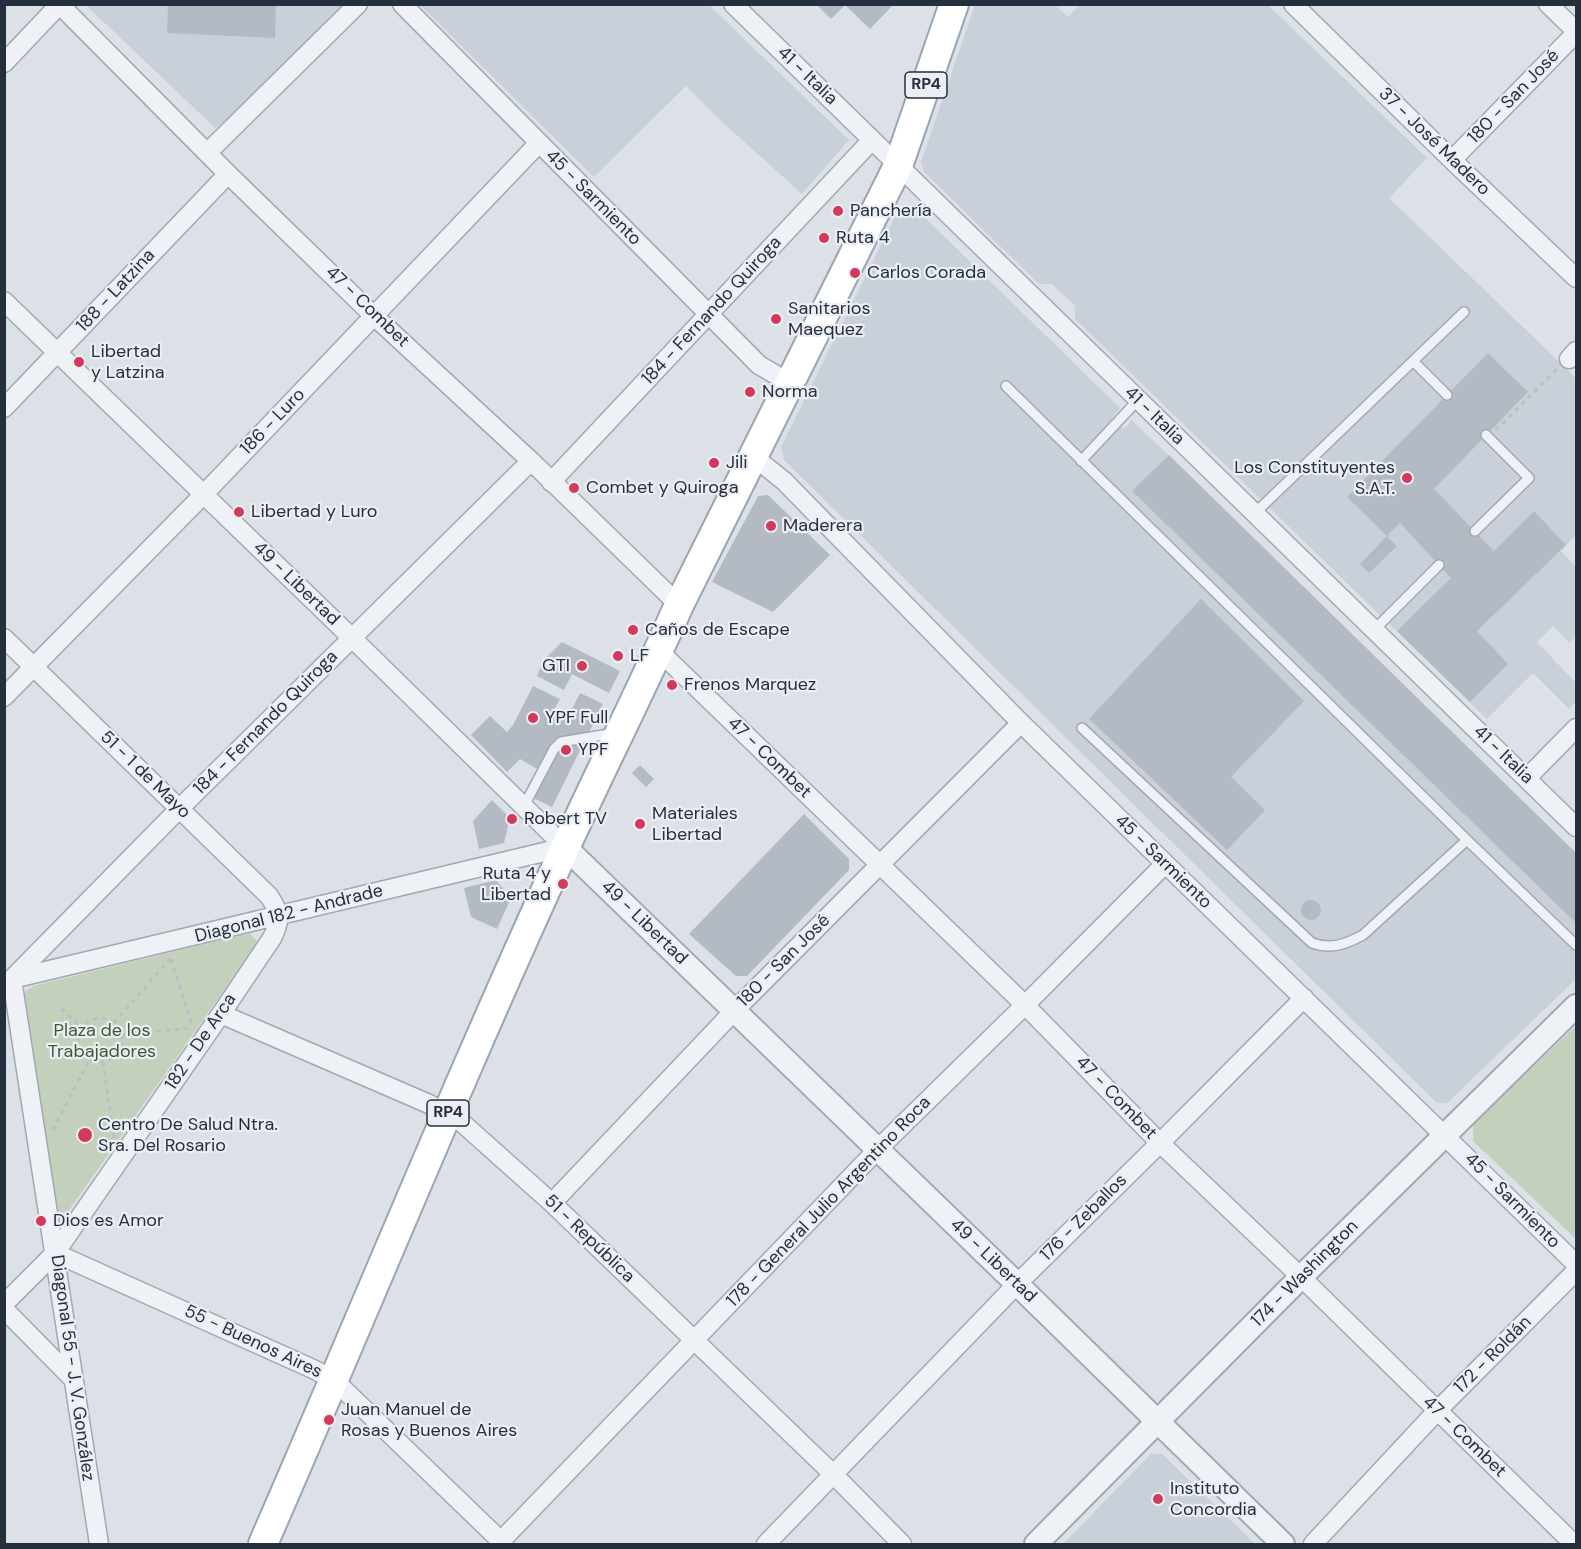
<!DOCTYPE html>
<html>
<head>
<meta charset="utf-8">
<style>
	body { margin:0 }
	#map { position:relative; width:1581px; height:1549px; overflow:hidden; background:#dbe1e7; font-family:"DM Sans",sans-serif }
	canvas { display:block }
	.frame { position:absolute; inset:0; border:6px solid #252f3d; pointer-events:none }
</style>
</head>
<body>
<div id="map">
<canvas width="1581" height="1549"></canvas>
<div class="frame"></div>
</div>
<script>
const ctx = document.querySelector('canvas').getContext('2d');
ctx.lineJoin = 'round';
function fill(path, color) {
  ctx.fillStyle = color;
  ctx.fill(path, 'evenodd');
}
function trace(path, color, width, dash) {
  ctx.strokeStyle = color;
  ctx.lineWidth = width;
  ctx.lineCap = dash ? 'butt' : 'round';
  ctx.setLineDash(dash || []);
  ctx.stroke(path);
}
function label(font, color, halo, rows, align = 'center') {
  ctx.font = font + ' "DM Sans",sans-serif';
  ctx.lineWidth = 4.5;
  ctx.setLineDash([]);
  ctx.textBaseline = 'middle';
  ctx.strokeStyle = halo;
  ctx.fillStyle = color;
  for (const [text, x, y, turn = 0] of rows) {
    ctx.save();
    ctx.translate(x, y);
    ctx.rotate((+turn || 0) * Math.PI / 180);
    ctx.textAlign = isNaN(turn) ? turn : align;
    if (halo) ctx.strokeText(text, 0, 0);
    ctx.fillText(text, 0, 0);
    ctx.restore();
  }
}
fill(new Path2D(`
	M86,5H351L224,127H214Z
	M420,5H709L849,140L802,194L719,119L686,86L594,177Z
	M975,5H1055L1068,17L1079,5H1268L1427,158L1389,198L1576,378V535L1561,551L1576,567V636L1569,643L1553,626L1537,642L1576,683V702L1569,709L1533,673L1487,719L1075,319V306L1052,284H1039L924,172L921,162Z
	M914,207L1120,408L1112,418L1124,429L1132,420L1576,853V979L1447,1103H1437L784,460L781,447L898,210Z
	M1151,1454H1162L1255,1544H1063Z`), '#c9d0d9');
fill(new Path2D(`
	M250,933L258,942L62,1220L55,1217L24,998L26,991L33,986Z
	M1576,1026V1239L1473,1141V1124Z`), '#c3d1bc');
fill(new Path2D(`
	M168,4H276L275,38L167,33Z
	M816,4H894L870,29L845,5L831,19Z
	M1488,353L1528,392L1434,489L1494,551L1534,511L1566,545L1477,631L1508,664L1470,702L1397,631L1451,578L1400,523L1387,536L1347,497Z
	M1169,455L1576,853V923L1132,491Z
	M768,495L830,555L773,612L712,582L758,496Z
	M1387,536L1397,546L1369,573L1360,564Z
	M1201,599L1304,701L1231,777L1265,810L1227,850L1089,719Z
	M562,642L620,671L609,693L572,674L564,690L537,676L544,660Z
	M533,686L560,699L553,712L567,719L580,693L603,704L552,807L529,796L541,771L520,759L507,772L471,735L490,716L507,732L513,725Z
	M640,765L654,779L646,787L632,773Z
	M492,800L510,818L504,843L479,849L473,821Z
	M804,814L849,859V870L747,976H736L689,934Z
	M496,880L511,898L497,929L471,917L464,888Z
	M1301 910a10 10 0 1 1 20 0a10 10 0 1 1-20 0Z`), '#b3bac4');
const service = new Path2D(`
	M1413,361L1447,395
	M1006,386L1467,840L1576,945
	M1081,461L1138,400
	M1254,514L1464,312
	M1475,531L1529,478L1486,435
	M1374,630L1439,565
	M1082,728L1312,943C1331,950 1346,944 1363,935L1467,840
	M524,806L554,749L561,742L615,733`);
const minor = new Path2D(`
	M59,4L228,174L374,316L531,461L679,605
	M402,4L759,365L790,383
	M733,4L1576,827
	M1293,4L1452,160L1576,278
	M1548,4L1576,31
	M4,63L59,5
	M207,153L358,4
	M1452,160L1576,33
	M4,301L352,638L565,847
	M1569,359L1576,351
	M4,408L228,174
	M754,457L784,481L1021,723L1576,1264
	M551,482L872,140
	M4,638L269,896C280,912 281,921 272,938L221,1014L55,1253L4,1304
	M659,651L1025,1005L1160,1143L1301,1277L1574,1544
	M4,697L204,494L538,144
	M1527,778L1576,728
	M12,979L99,1544
	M12,979L565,847
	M4,987L180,808L531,461
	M221,1014L429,1104L460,1121L552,1203L833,1474L902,1544
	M552,1203L735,1010L1021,723
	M55,1253L313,1369L334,1380L504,1544
	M4,1309L73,1379
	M498,1544L878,1149L1025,1005L1165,864
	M766,1544L1017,1284L1160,1143L1304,998
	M1313,1544L1437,1411L1576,1271`);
const tertiary = new Path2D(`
	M565,847L1017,1284L1283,1544
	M1036,1544L1301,1277L1576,1006`);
const primary = new Path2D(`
	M263,1544C364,1313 459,1078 565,848C602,767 643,687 679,605L898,166L954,4`);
trace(service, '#a1a8b1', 12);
trace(minor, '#a1a8b1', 21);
trace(tertiary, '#a1a8b1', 26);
trace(primary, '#9aa6b3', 32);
trace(new Path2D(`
	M1496,430L1557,369
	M171,959L192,1026
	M61,1009L82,1027
	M78 1040a22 22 0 1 1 44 0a22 22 0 1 1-44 0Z
	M114,1023L170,959
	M121,1035L191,1028
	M103,1062L114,1138
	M53,1130L89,1060`), '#babfc5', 3, [4.5, 4.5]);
trace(service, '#eef1f5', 9);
trace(minor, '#eef1f5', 18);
trace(tertiary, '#eef1f5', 22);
trace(primary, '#fff', 28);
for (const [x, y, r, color] of [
	[838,211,6,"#d3395b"],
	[824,238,6,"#d3395b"],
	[855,273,6,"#d3395b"],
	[776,319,6,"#d3395b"],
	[79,362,6,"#d3395b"],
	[750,392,6,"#d3395b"],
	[714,463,6,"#d3395b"],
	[1407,478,6,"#d3395b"],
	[574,488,6,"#d3395b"],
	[239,512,6,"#d3395b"],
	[771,526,6,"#d3395b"],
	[633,630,6,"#d3395b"],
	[618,656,6,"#d3395b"],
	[582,666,6,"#d3395b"],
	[672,685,6,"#d3395b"],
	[533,718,6,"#d3395b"],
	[566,750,6,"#d3395b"],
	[512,819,6,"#d3395b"],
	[640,824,6,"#d3395b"],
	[563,884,6,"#d3395b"],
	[85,1135,8,"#d3395b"],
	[41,1221,6,"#d3395b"],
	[329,1420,6,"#d3395b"],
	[1158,1499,6,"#d3395b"]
]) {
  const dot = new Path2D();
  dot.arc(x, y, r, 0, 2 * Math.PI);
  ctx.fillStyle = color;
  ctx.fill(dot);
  trace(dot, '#ebeff4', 2);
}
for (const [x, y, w] of [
	[926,85,42],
	[448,1113,42]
]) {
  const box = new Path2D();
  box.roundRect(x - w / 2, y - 13, w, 26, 4.5);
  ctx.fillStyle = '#ebeff4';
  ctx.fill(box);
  trace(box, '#252f3d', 1.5);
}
label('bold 16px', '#252f3d', null, [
	["RP4",926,85],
	["RP4",448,1113]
]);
label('18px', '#252f3d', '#ebeff4', [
	["41 - Italia",807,76,44],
	["180 - San José",1514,97,-46],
	["37 - José Madero",1434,142,44],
	["45 - Sarmiento",593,198,45],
	["188 - Latzina",116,291,-47],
	["47 - Combet",367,307,44],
	["184 - Fernando Quiroga",712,311,-47],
	["41 - Italia",1154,416,44],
	["186 - Luro",273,422,-46],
	["49 - Libertad",296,584,44],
	["184 - Fernando Quiroga",266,723,-45],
	["41 - Italia",1503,755,44],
	["47 - Combet",769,758,44],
	["51 - 1 de Mayo",145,775,44],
	["45 - Sarmiento",1163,862,44],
	["Diagonal 182 - Andrade",289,914,-14],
	["49 - Libertad",644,923,44],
	["180 - San José",784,961,-45],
	["182 - De Arca",201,1042,-56],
	["47 - Combet",1116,1098,46],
	["45 - Sarmiento",1512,1201,45],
	["178 - General Julio Argentino Roca",829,1202,-46],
	["176 - Zeballos",1084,1218,-45],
	["51 - República",589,1239,44],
	["49 - Libertad",993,1261,44],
	["174 - Washington",1305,1274,-45],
	["55 - Buenos Aires",253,1342,25],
	["172 - Roldán",1493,1355,-45],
	["Diagonal 55 - J. V. González",72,1368,82],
	["47 - Combet",1464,1437,44]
]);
label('18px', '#252f3d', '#ebeff4', [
	["Panchería",850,211],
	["Ruta 4",836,238],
	["Carlos Corada",867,273],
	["Sanitarios",788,309],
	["Maequez",788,330],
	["Libertad",91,352],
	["y Latzina",91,373],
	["Norma",762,392],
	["Jili",726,463],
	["Los Constituyentes",1395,468,"right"],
	["S.A.T.",1395,489,"right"],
	["Combet y Quiroga",586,488],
	["Libertad y Luro",251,512],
	["Maderera",783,526],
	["Caños de Escape",645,630],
	["LF",630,656],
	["GTI",570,666,"right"],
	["Frenos Marquez",684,685],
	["YPF Full",545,718],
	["YPF",578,750],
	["Materiales",652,814],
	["Libertad",652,835],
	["Robert TV",524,819],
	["Ruta 4 y",551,874,"right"],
	["Libertad",551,895,"right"],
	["Centro De Salud Ntra.",98,1125],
	["Sra. Del Rosario",98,1146],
	["Dios es Amor",53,1221],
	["Juan Manuel de",341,1410],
	["Rosas y Buenos Aires",341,1431],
	["Instituto",1170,1489],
	["Concordia",1170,1510]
], 'left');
label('18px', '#3c5932', '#ebeff4', [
	["Plaza de los",102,1031],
	["Trabajadores",102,1052]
]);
</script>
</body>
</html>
